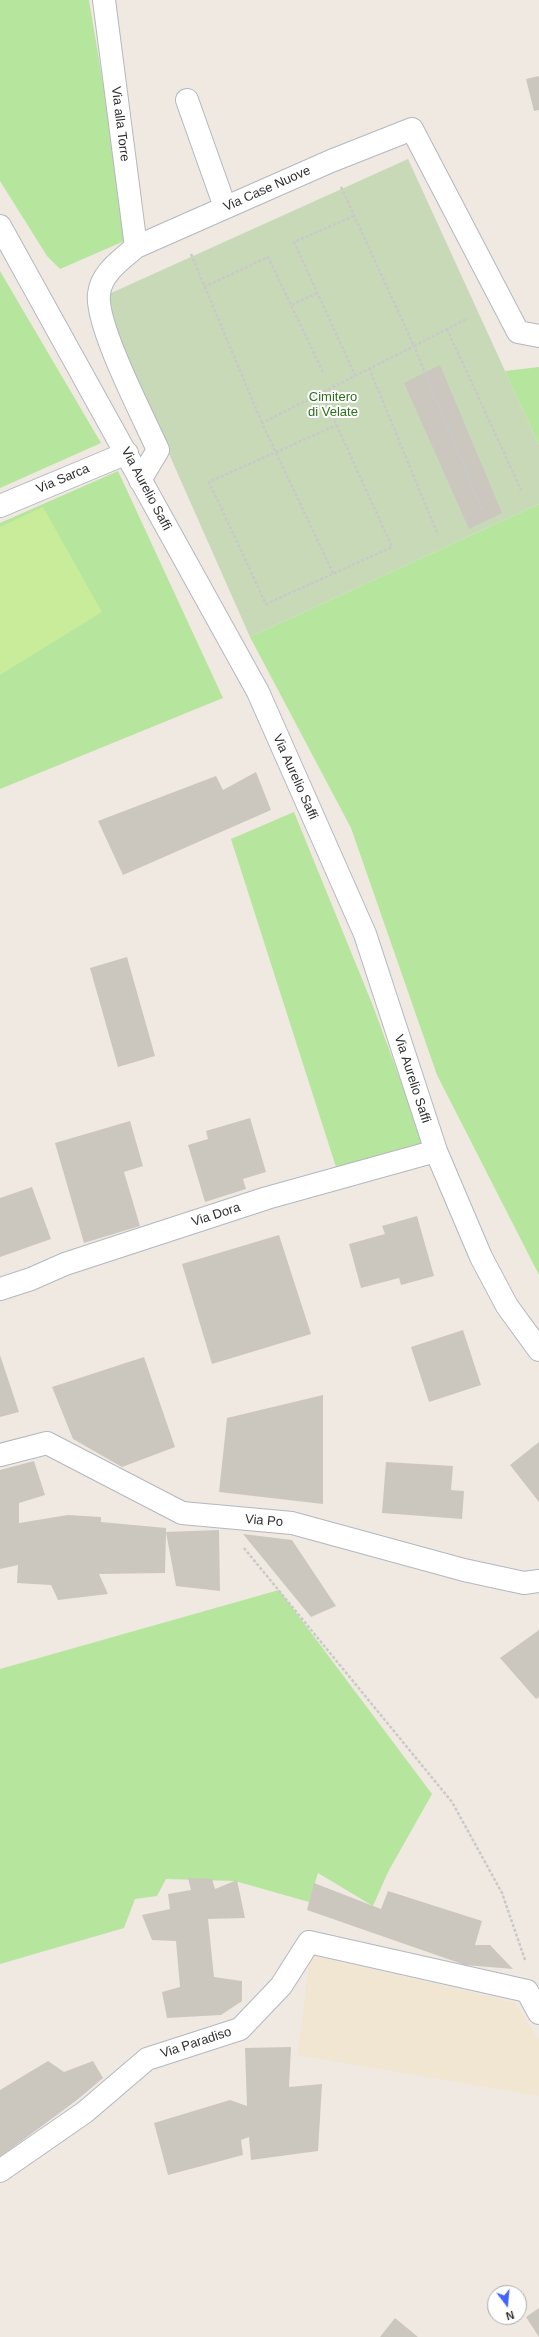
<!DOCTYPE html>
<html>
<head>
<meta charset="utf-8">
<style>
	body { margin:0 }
	#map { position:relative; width:539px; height:2337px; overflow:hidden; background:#efe9e1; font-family:Helvetica,sans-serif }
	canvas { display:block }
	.north { position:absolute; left:487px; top:2285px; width:40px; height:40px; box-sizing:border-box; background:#fff; border:1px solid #ababab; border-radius:50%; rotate:164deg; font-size:11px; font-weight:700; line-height:16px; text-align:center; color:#2e2e2e }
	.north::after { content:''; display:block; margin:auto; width:14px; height:18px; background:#4264fb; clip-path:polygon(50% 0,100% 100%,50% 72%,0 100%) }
</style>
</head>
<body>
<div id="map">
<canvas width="539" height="2337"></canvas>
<div class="north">N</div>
</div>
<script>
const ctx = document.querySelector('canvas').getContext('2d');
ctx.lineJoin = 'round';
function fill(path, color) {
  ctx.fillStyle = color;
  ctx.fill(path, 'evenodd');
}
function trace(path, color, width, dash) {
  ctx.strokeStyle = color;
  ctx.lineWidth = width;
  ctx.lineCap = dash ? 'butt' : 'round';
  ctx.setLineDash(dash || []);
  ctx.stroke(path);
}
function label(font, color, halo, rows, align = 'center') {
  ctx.font = font + ' Helvetica,sans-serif';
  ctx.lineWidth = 4;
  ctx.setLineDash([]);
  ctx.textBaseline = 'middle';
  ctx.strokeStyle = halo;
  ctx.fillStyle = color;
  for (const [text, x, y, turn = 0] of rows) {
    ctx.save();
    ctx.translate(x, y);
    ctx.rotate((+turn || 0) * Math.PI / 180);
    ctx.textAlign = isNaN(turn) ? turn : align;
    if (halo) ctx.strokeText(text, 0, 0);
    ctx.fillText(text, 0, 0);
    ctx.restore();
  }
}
fill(new Path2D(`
	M310,1955L514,2002L539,2040V2096L298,2055Z`), '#f0e6d1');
fill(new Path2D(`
	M0,0H89L129,239L60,269L47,256L0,181Z
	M0,271L101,443L0,488Z
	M539,367V445L505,371Z
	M118,471L223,698L0,789V523Z
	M539,504V1275L437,1075L351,828L250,637Z
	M294,812L373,1006L424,1144L336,1167L231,839Z
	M279,1590L432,1794L388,1872L373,1906L318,1873L309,1902L235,1881L166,1879L157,1896L135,1899L124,1928L0,1964V1669Z`), '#b6e59e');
fill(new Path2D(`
	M408,159L539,445V504L250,637L100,298Z`), '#c8d9b8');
fill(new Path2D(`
	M43,507L102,612L0,675V527Z`), '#c9ec9a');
fill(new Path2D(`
	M539,76V110L534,111L526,79Z
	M440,365L502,513L469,529L404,383Z
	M256,772L271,810L123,875L98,821L216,776L223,790Z
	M127,957L155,1056L118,1067L90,968Z
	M250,1118L266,1172L243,1179L246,1189L205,1202L188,1145L208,1139L206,1131Z
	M130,1121L143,1166L124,1172L140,1226L84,1243L55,1143Z
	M32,1187L51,1239L0,1257V1198Z
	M417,1216L434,1276L401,1285L399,1278L361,1288L349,1244L385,1234L382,1226Z
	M279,1235L311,1334L212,1364L182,1264Z
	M463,1330L481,1385L429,1402L411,1347Z
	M0,1355L19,1412L0,1417Z
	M144,1357L175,1447L122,1467L73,1439L52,1387Z
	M323,1395V1504L219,1492L227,1418Z
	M539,1442V1502L510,1465Z
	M34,1461L45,1495L19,1503V1523L68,1515L101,1517V1522L166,1528V1532L219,1530L220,1591L176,1586L166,1532L165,1573L99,1574L108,1594L58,1600L51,1585L17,1583L18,1565L0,1569V1470Z
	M386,1462L453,1466L451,1490L464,1491L462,1519L382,1513Z
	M243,1534L292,1540L336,1606L311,1617Z
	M539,1630V1697L536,1699L500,1658Z
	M188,1878L212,1879L215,1889L237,1880L245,1918L208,1919L214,1977L242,1981V2001L221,2015L167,2018L162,1992L180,1987L176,1941L152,1940L142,1915L170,1909L168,1894L191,1890Z
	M314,1883L381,1909L388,1891L482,1921L475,1945H490L513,1969L465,1965L307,1910Z
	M291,2047L289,2087L322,2084L318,2151L251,2160L249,2137L241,2140L243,2155L168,2175L154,2123L230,2100L247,2106L245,2048Z
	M48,2061L64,2072L93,2061L103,2078L77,2100L0,2157V2090Z
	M539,2308V2337L526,2317Z
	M395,2318L418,2337H380Z`), '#cbc7bf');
const minor = new Path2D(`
	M104,0L136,247
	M187,100L225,207
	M0,226L258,692L365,934L436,1151L481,1257L507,1306L539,1350
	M140,480L158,450C144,418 95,325 99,294C101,273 122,259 136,247L331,161L412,129L518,332L539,336
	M0,506L127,453
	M0,1289L31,1279L65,1264L267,1198L436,1151
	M0,1455L47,1443L182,1513L292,1523L464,1570L524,1583L539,1581
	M0,2171L85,2112L147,2059L240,2029L281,1986L309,1942L527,1991L539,2013`);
trace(minor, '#b4b7c1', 24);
trace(new Path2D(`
	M341,187L414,346L468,318
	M354,216L294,242L355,375
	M191,254L262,423
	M204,287L268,257L323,372
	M292,305L317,293
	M447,329L522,492
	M369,368L438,535
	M322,393L392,547L266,604L209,482L337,425
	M333,573L262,423L414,346L482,509
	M244,1548L452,1802L502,1893L525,1960`), '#c9c9c9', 2.5, [3, 2]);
trace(minor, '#fff', 22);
label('13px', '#2e2e2e', '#fff', [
	["Via alla Torre",120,124,83],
	["Via Case Nuove",267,189,-24],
	["Via Sarca",63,479,-23],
	["Via Aurelio Saffi",146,489,62],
	["Via Aurelio Saffi",295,777,66],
	["Via Aurelio Saffi",412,1079,72],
	["Via Dora",216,1215,-18],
	["Via Po",264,1521,5],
	["Via Paradiso",196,2043,-18]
]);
label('13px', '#2c6e1b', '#fff', [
	["Cimitero",333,397],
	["di Velate",333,412]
]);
</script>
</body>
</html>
